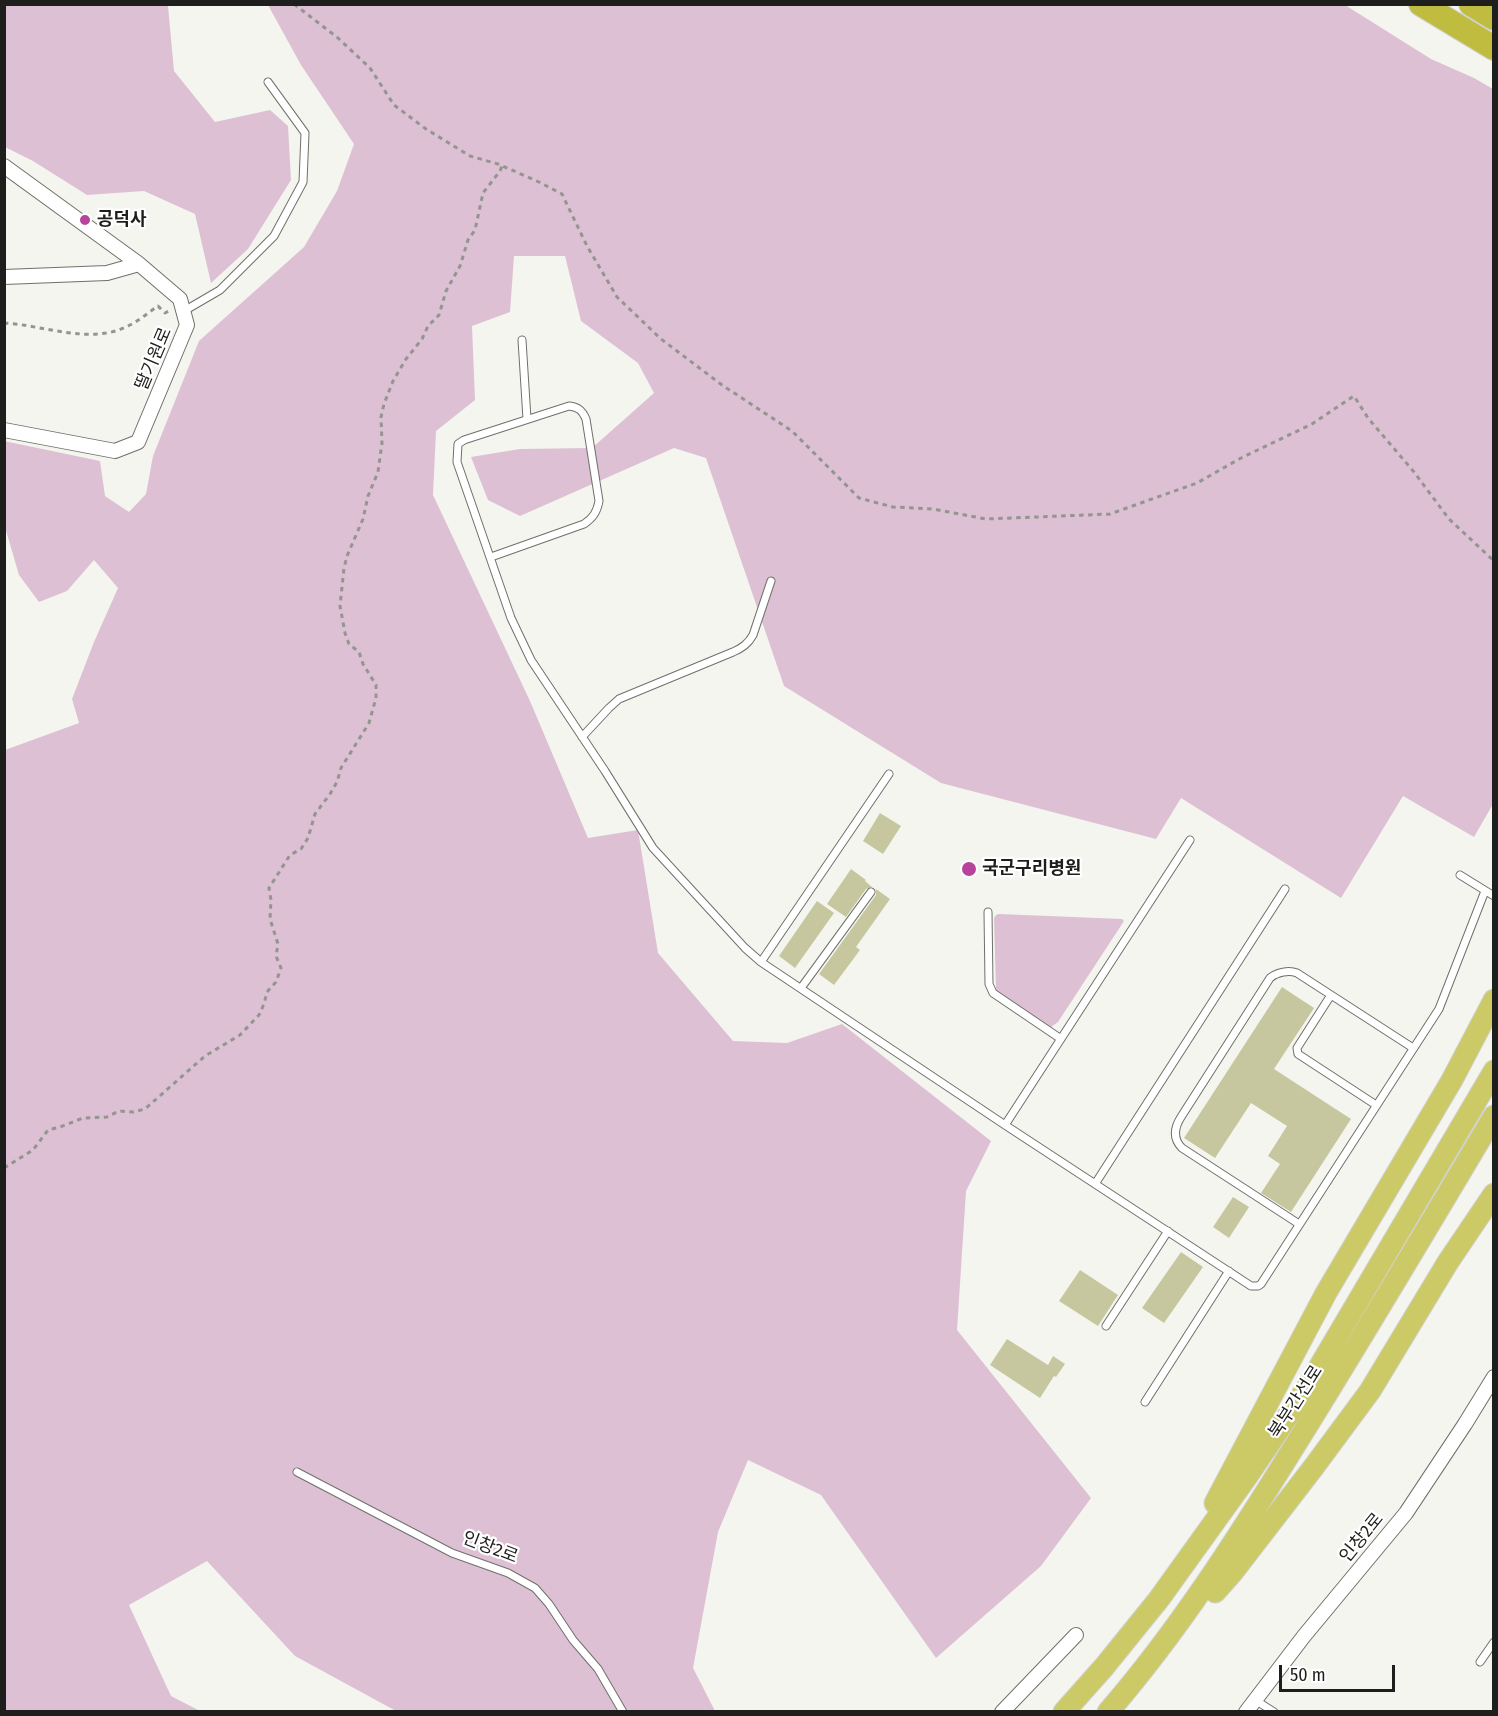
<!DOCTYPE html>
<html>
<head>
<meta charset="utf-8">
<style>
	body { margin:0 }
	#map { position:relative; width:1498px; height:1716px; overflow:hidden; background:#f4f5ef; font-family:"Fira Sans Condensed",sans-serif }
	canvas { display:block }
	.frame { position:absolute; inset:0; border:6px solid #1e1e1c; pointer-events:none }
	.scale { position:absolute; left:1279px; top:1665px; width:116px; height:27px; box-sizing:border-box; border:3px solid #1e1e1c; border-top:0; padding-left:8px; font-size:18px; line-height:21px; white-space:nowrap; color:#1e1e1c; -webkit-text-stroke:4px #fff; paint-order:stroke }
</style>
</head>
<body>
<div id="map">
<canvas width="1498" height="1716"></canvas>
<div class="frame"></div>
<div class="scale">50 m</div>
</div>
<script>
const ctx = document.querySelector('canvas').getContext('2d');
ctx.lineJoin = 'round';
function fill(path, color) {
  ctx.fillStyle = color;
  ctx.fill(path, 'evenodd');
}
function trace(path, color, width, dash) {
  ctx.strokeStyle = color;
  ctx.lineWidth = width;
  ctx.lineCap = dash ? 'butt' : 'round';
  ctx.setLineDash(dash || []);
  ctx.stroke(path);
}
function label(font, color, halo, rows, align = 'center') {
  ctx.font = font + ' "Fira Sans Condensed","Noto Sans KR",sans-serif';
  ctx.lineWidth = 4.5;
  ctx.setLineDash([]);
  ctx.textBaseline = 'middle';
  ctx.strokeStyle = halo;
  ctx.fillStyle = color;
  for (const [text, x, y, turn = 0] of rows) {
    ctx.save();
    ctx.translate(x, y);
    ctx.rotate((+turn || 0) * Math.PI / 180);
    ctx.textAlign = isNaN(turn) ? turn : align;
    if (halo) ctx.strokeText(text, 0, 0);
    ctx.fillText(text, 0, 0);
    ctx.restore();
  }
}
fill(new Path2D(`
	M4,5H175L168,6L174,71L215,122L270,110L288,126L291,180L248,249L211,283L195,214L144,191L87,195L33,161L5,147Z
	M268,5H1345L1431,59L1474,78L1493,89V804L1474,837L1403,796L1341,898L1181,798L1156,839L941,783L784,686L706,458L674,448L520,516L488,500L471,457L520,449L592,448L654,393L638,363L581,321L565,256H514L510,312L472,326L475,400L436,431L433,495L530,701L588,838L638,830L658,953L733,1041L787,1043L842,1024L991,1141L966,1191L957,1330L1091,1498L1041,1566L936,1658L821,1495L748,1460L718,1532L693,1668L715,1711H396L295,1656L207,1561L129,1605L171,1696L200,1711H5V750L79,723L72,699L94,642L118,588L94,560L67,591L39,602L19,575L5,527L4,441L100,461L105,496L129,512L146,494L153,456L199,341L304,247L337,191L354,144L301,65Z
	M999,914L1122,919L1124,921L1058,1022L1051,1027L1002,997L996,989L994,918L996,915Z`), '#ddc0d3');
fill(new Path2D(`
	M880,813L901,826L883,854L863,841Z
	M851,869L866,880L865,881L872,887L866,889L846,917L827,904Z
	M876,889L890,899L856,947L860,950L834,985L819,974L876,895Z
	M817,901L834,913L795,968L779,956Z
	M1282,987L1314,1008L1274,1069L1351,1119L1291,1212L1261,1193L1280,1164L1268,1156L1287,1126L1251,1103L1215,1158L1184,1138Z
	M1233,1197L1249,1207L1229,1238L1213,1227Z
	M1181,1252L1203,1267L1164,1323L1142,1308Z
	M1080,1270L1118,1295L1098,1326L1059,1301Z
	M1007,1339L1048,1365L1053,1356L1065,1364L1056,1377L1054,1376L1040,1398L990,1365Z`), '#c7c79f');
const service = new Path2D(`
	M184,311L220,290L274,236L303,182L305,133L268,82
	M522,340L527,419
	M491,557L584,524C593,518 597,512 599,501L586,419C582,410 578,407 569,406L464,440L458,444L457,462L511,618L531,660L605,771L653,848L745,948L761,962L1005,1125L1251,1286H1258L1261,1284L1439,1009L1485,891
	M582,737L609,708L619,699L733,652C742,648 748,644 753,635L771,581
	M1460,875L1494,896
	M988,912L989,984L993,993L1061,1039
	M761,962L889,774
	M801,988L871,892
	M1331,995L1297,1048L1298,1054L1376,1105
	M1005,1125L1190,840
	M1095,1184L1285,889
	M1299,1224L1182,1148C1173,1139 1174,1128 1181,1117L1270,978C1277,972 1289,970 1297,973L1413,1048
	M1106,1326L1168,1231
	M1145,1402L1229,1271
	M297,1472L452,1553L508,1573L535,1588L549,1604L573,1640L598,1669L623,1712
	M1480,1662L1494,1642
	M1255,1700L1274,1712`);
const minor = new Path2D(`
	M4,166L139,264L180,299L187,325L138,442L115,451L4,430
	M4,277L107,273L139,264
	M1002,1712L1076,1635
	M1246,1712L1304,1636L1406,1513L1465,1424L1494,1377`);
const trunk = new Path2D(`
	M1215,1503L1326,1293L1452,1080L1494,1000
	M1215,1592L1232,1573L1313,1468L1370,1391L1448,1262L1494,1194
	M1064,1712L1104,1667L1159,1599L1246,1478L1305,1391L1494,1071
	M1108,1712C1179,1630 1237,1539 1294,1447C1362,1338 1428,1227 1494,1116`);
const motorway = new Path2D(`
	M1421,4L1494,48
	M1471,4L1494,18`);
trace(service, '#70706b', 9);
trace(minor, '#70706b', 16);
trace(trunk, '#d2d2d2', 23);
trace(motorway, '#d2d2d2', 26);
trace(new Path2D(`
	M294,4L338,38L370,68L394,105L426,129L470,156L498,164L539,182L562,194L587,246L617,297L661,339L722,385L792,431L859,498L893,507L933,509L986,519L1110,514L1197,483L1241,458L1312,424L1354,396L1368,418L1414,472L1449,519L1494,561
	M4,323C44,325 92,346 130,325C140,320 149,312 158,306L165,313L169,311
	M4,1168L33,1150L48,1130L60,1127L83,1118L107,1117L119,1111L133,1112L145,1109L205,1056L240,1035L259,1015L264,1004L267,992L276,982L281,968L276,956L278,944L270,919L271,900L269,888L290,855L301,849L308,838L315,814L330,794L337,782L341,768L369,723L376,698V685L363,664L359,652L349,644L345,633L340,606L344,568L347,556L363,519L368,496L378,472L382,443L381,417L384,404L393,381L406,359L422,339L428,326L439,315L446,291L460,266L468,240L475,230L483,193L500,171L502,166`), '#949590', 3, [4.5, 4.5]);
trace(service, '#fff', 7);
trace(minor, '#fff', 14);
trace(trunk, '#ccca66', 21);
trace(motorway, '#bfbc40', 24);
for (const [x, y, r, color] of [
	[85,220,6,"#b8439c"],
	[969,869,8,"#b8439c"]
]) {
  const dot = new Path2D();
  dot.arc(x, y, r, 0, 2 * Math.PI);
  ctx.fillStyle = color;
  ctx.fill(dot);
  trace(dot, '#fff', 2);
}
label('bold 18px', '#1e1e1c', '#fff', [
	["공덕사",97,220],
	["국군구리병원",982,869]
], 'left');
label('18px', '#1e1e1c', '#fff', [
	["딸기원로",154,359,-67],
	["북부간선로",1296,1402,-57],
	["인창2로",1362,1538,-51],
	["인창2로",490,1548,21]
]);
</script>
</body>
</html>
